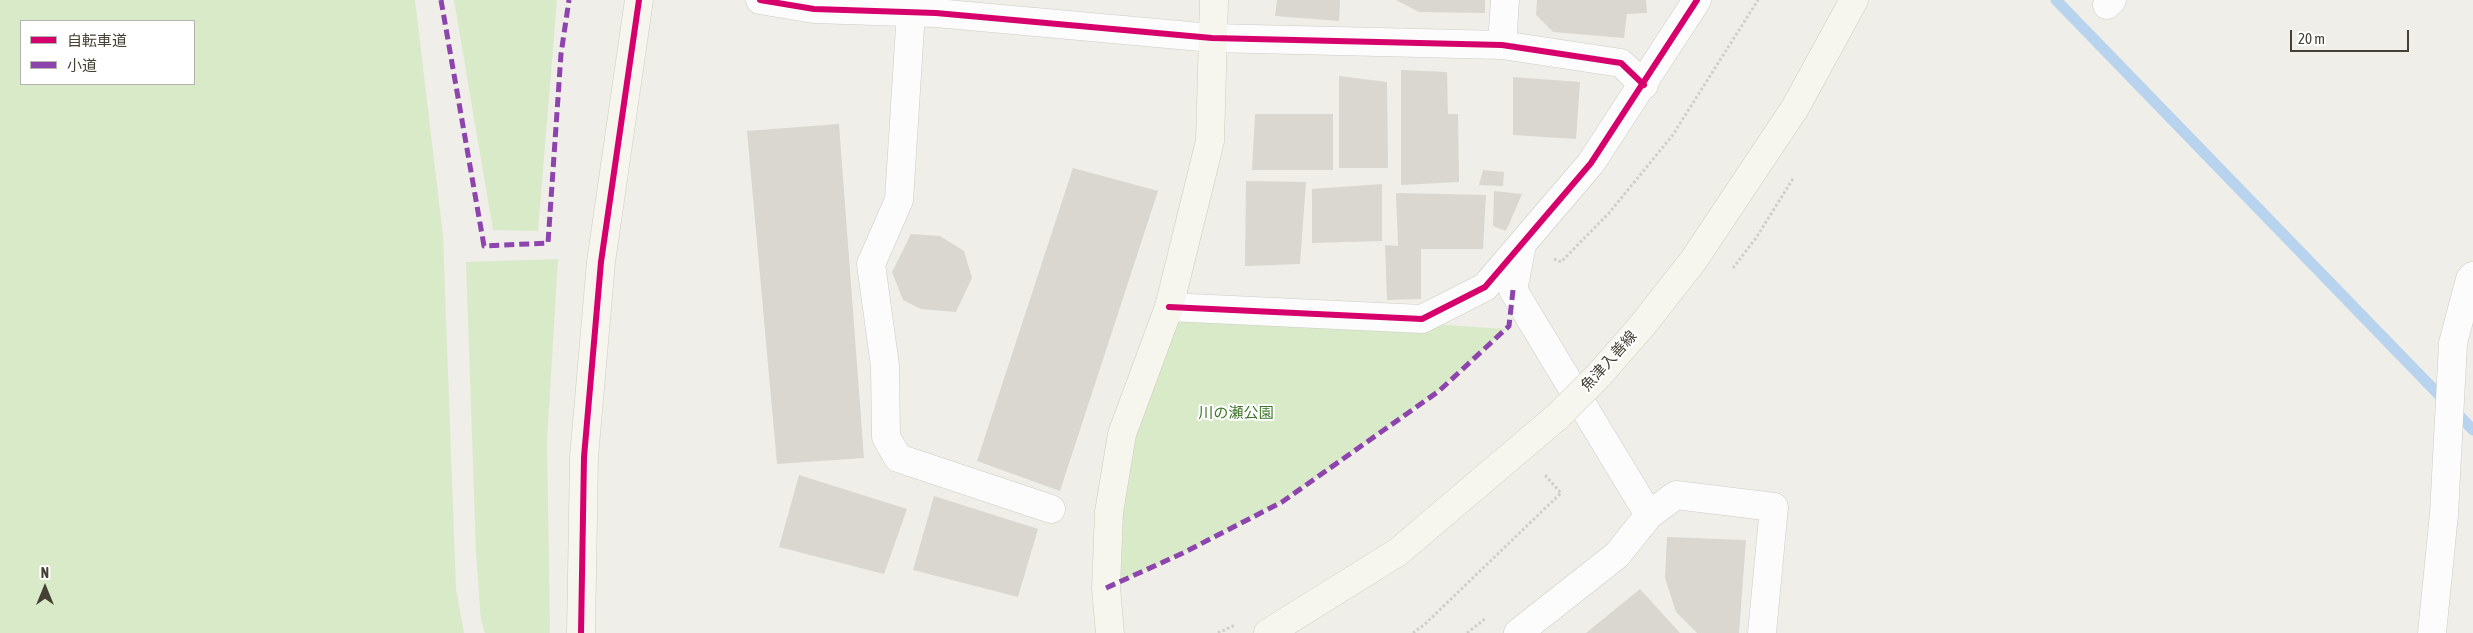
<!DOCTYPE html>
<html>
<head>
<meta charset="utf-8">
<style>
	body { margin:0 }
	#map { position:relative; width:2473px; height:633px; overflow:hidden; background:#efeee8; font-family:"Asap Condensed","Noto Sans JP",sans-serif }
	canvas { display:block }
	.legend { position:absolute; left:20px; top:20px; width:175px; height:65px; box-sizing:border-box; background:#fff; border:1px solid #b5b3ae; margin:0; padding:6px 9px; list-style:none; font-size:15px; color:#454034 }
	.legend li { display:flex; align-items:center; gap:10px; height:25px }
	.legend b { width:25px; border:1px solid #b5b3ae }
	.north { position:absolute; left:20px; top:563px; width:50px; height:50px; -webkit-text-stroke:4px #fff; paint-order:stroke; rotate:0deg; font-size:14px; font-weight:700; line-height:20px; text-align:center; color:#454034 }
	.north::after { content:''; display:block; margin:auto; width:18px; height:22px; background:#454034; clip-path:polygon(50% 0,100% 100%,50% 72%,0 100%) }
	.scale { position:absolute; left:2290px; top:30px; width:119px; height:22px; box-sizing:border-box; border:2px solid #454034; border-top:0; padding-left:6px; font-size:15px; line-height:18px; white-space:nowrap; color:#454034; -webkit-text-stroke:4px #fff; paint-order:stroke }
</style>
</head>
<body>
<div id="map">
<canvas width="2473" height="633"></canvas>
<ul class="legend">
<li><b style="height:6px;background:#d6006c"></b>自転車道</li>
<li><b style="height:6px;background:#8e44ad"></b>小道</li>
</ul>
<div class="north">N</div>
<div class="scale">20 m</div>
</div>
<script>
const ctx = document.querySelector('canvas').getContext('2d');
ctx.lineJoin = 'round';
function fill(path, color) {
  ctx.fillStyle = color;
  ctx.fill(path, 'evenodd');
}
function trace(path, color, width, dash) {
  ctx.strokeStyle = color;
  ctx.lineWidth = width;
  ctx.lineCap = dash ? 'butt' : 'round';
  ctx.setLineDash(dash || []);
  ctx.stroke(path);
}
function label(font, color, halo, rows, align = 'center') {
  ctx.font = font + ' "Asap Condensed","Noto Sans JP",sans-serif';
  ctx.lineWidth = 4;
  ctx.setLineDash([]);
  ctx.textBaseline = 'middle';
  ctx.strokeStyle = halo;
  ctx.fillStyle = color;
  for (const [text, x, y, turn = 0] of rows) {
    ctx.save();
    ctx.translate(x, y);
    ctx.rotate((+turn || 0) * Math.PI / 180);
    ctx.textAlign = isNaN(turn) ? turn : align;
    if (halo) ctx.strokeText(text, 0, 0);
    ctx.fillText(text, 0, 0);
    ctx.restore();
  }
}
fill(new Path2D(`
	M0,0H415L443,236L456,589L464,633H0ZM21,21H194V84H21Z
	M454,0H557L538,231L493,230Z
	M558,259L547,441L550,633H485L481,620L476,552L466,262Z
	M1169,307L1506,329L1438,391L1282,502L1183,553L1106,588L1109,512Z`), '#d9eac8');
trace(new Path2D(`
	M2056,0L2473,430`), '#b8d3ee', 11);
fill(new Path2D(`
	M1277,0H1340L1339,21L1275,16Z
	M1396,0H1485V13L1419,12Z
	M1537,0H1646L1647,13L1627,14L1624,38L1553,32L1536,15Z
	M1401,70L1447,72L1448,114H1458L1459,182L1401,185Z
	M1339,76L1387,82L1388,168H1339Z
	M1513,77L1580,82L1576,139L1513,135Z
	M1255,114H1333V170H1252Z
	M839,124L864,458L777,464L747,131Z
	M1073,168L1158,191L1060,491L977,461Z
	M1483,170L1504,172L1503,186L1479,185Z
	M1246,181L1306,182L1300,264L1245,266Z
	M1382,184V241L1312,243V189Z
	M1494,191L1522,194L1506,231L1493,226Z
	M1396,193L1486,195L1483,249H1421V299L1387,300L1385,245L1398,246Z
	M911,234L940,236L964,251L972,278L956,312L921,309L903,300L892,272Z
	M799,475L907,509L884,574L779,547Z
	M934,496L1038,529L1018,597L913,570Z
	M1667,537L1746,540L1739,633H1697L1676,612L1665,578Z
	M1640,589L1680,633H1586Z`), '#d9d7d0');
const street = new Path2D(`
	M760,0L814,9L936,13L1212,38L1502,45L1621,63L1644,85
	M2107,5L2112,0
	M911,12L899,200L871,264L885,366L886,437L898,458L1051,509
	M1502,45L1505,0
	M1522,245L1513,290L1649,515
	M1169,307L1422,319L1485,287L1591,163L1697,0
	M1518,633L1617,555L1649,515L1676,495L1774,507L1762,633
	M2432,633L2444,514L2453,343L2470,279L2473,276`);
const secondary = new Path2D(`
	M1598,376L1641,327L1693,261L1795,108L1854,0
	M581,633L584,457L601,262L639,0
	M1110,633L1106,588L1109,512L1122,434L1169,307L1210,141L1214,0
	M1268,633L1398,552L1558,416`);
trace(street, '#cdcbc5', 29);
trace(secondary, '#cfccbf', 29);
trace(new Path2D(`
	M1554,259L1561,262L1609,213L1672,136L1758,0
	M1733,268L1756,238L1794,177
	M1218,633L1235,625
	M1413,633L1425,624L1561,493L1544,474
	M1467,633L1486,618`), '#d1cec9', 3, [2.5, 2.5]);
trace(street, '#fdfcfc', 28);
trace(secondary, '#f6f5ee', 28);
const secondaryBridge = new Path2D(`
	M1558,416L1598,376`);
trace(secondaryBridge, '#cfccbf', 29, []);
trace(secondaryBridge, '#f6f5ee', 28);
trace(new Path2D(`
	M441,0L484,246L548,243L561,54L569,0
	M1106,588L1183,553L1282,502L1439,391L1509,326L1513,290`), '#8e44ad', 5, [10, 5]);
trace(new Path2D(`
	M760,0L814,9L936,13L1212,38L1502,45L1621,63L1644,85
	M1169,307L1422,319L1485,287L1591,163L1697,0
	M581,633L584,457L601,262L639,0`), '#d6006c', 6);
label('15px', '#454034', '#fff', [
	["魚津入善線",1609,361,-48]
]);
label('15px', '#3e7628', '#fff', [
	["川の瀬公園",1236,413]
]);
</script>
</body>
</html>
